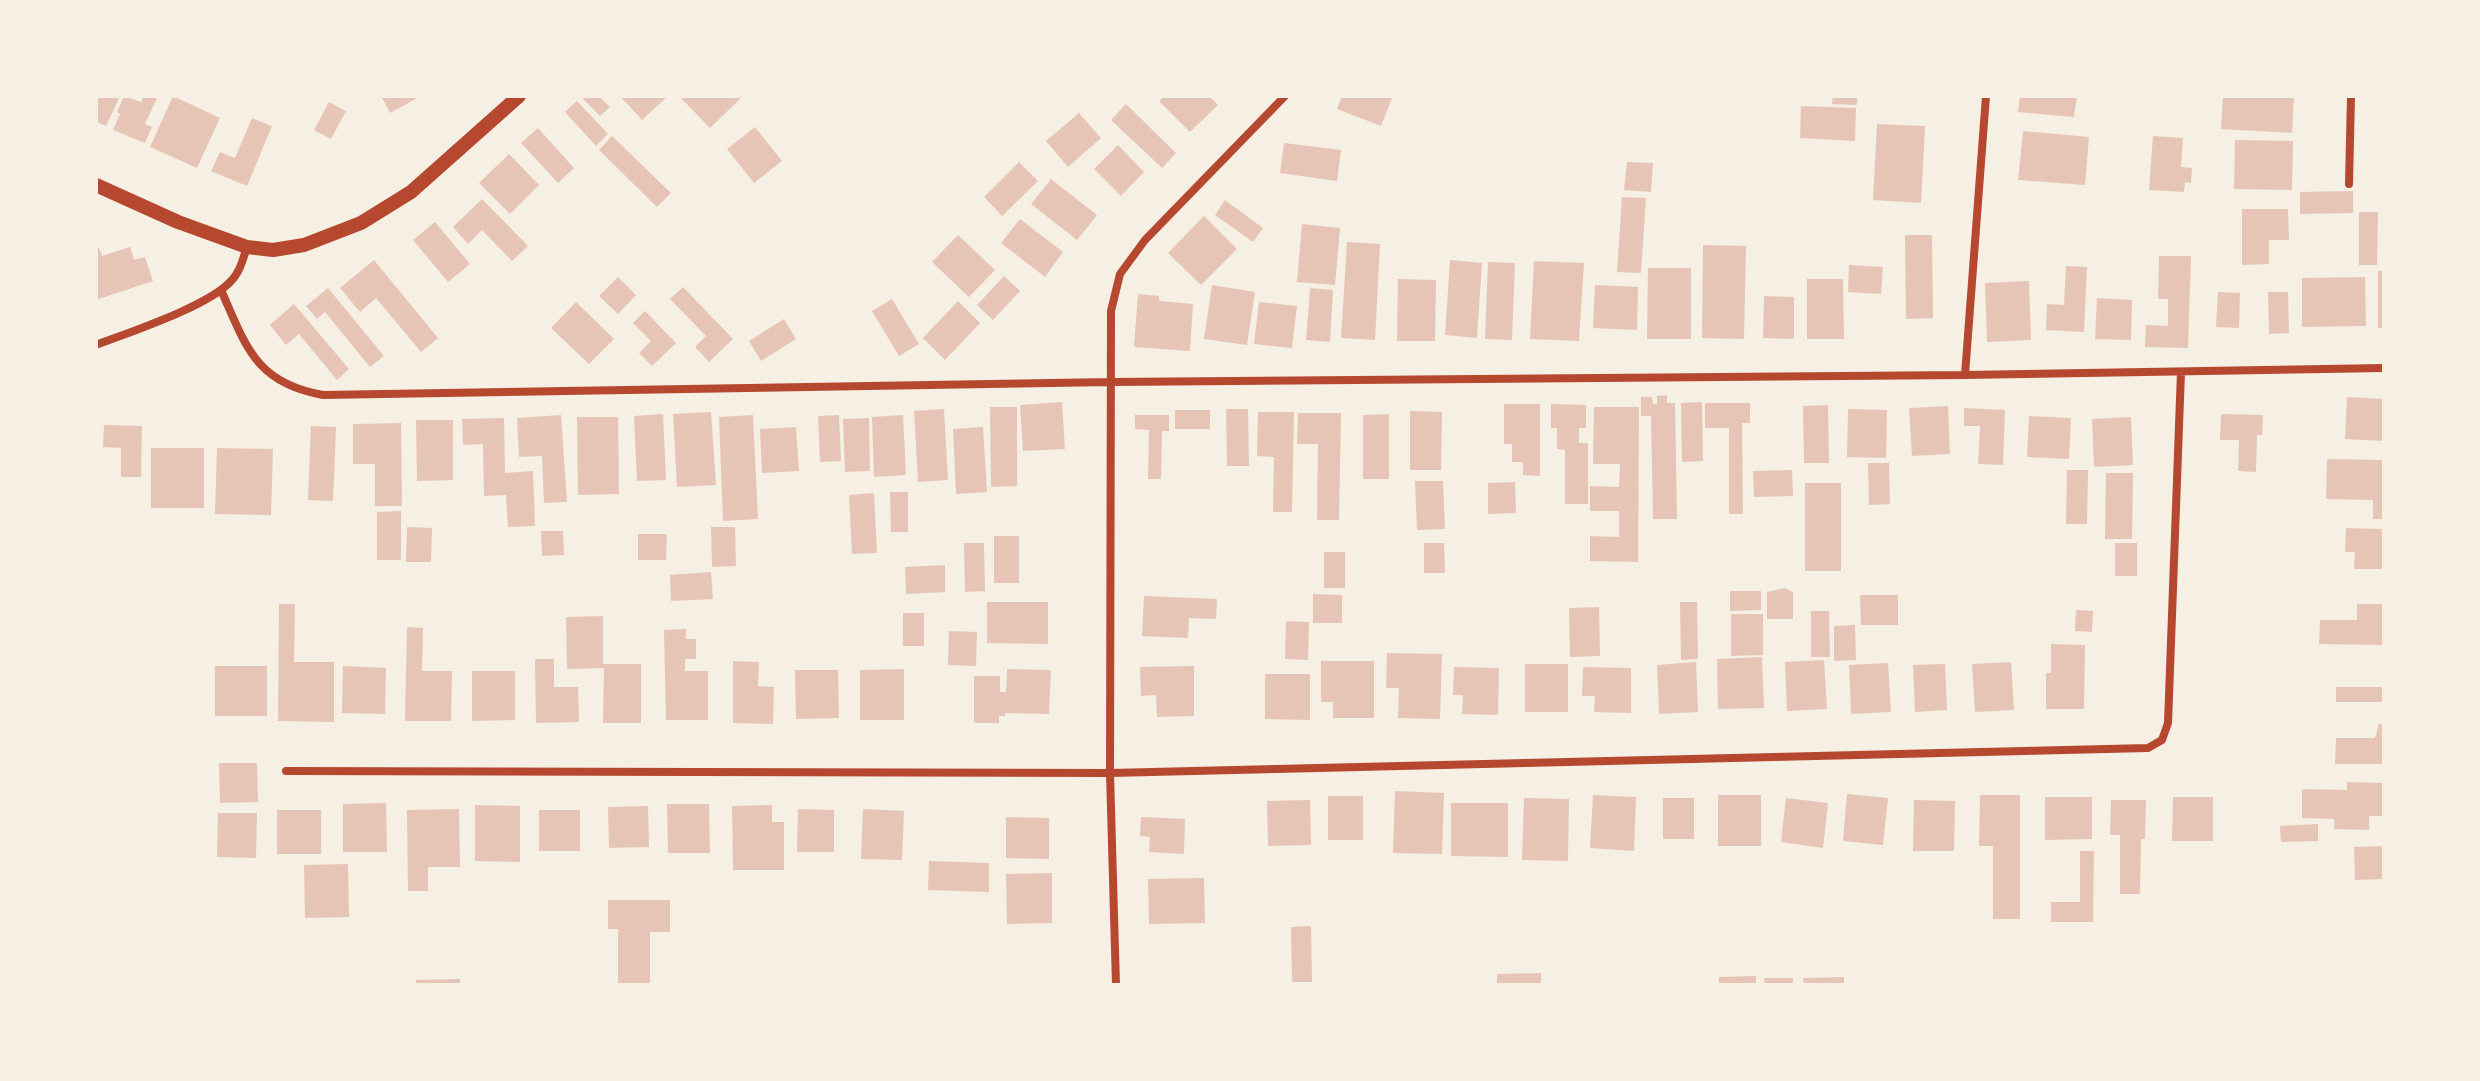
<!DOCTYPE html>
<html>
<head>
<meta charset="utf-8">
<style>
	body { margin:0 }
	#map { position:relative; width:2480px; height:1081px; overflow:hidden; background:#f6efe4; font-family:"Source Sans 3",sans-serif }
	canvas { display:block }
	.frame { position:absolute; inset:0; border:98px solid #f6efe4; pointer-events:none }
</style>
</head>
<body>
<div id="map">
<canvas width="2480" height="1081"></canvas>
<div class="frame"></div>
</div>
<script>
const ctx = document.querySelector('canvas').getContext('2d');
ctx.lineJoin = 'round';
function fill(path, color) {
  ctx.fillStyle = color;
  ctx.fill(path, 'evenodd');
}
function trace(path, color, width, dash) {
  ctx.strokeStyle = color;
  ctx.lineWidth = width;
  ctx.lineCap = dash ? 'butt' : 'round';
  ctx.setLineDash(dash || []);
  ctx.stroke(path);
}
fill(new Path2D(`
	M96,96H120L106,126L96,122Z
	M124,96L141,102L144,96H158L145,124L152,127L145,143L113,130L120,114L117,112Z
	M173,96L220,118L197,168L150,147Z
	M381,96H421L390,113Z
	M583,96H599L610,107L600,116L581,97Z
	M620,96H668L642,120Z
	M679,96H743L710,128Z
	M1165,96H1209L1218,105L1190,132L1159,101Z
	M1342,96H1393L1381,126L1337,109Z
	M1833,96H1857V105L1832,104Z
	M2020,96H2077L2074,117L2018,112Z
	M2223,96H2294L2292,133L2221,129Z
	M577,101L608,134L596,146L565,112Z
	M329,102L346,111L331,139L314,130Z
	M1126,104L1176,153L1162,168L1111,120Z
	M1801,106L1856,108L1855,141L1800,138Z
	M1079,113L1101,138L1068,167L1046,141Z
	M252,118L272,126L247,186L211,171L220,152L235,158Z
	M1877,124L1925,126L1921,203L1873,200Z
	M755,127L782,161L754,183L727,149Z
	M538,128L574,168L558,183L521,143Z
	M2023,131L2089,137L2085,185L2018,180Z
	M612,136L671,193L657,207L599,150Z
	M2153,136L2183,138L2181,167L2192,168L2191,183L2185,182L2184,192L2149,190Z
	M2235,140L2293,141L2292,190L2234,189Z
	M1284,143L1341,150L1337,181L1280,173Z
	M1118,145L1144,172L1121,196L1094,169Z
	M509,154L539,185L510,214L479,183Z
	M1019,162L1038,181L1002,216L984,197Z
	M1627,162L1653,163L1651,192L1624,190Z
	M1051,179L1097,215L1077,240L1031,204Z
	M2353,191V213L2300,214V192Z
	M1622,197L1646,198L1641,273L1617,272Z
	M482,199L528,246L512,261L482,230L468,244L453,227Z
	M1225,200L1263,228L1253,242L1215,215Z
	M2242,209H2288L2289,240H2269V264L2242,265Z
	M2359,212H2378L2377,265H2359Z
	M1204,216L1237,249L1201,285L1168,253Z
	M1020,219L1063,252L1045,277L1001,243Z
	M435,222L470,264L448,282L413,240Z
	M1302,224L1340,228L1335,285L1297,282Z
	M958,235L995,270L969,297L932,262Z
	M1905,235H1932L1933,318L1906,319Z
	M1347,242L1380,244L1375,340L1341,338Z
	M1703,245L1746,246L1744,339L1702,338Z
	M130,247L134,260L145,257L153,281L96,300V249L99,248L102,256Z
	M2159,256H2191L2188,348L2145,347L2146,325L2168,326V299H2158Z
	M374,260L438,338L421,352L376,298L360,312L340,288Z
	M1450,260L1482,263L1477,338L1445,335Z
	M1534,261L1584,263L1579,341L1530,339Z
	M1488,262L1515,263L1512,340L1485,339Z
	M1849,265L1883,267L1881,294L1848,292Z
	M2066,266L2087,267L2084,332L2046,330L2047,304L2064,305Z
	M1648,268H1691V339H1647Z
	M2378,271H2384V328H2378Z
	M1004,276L1020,291L993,320L977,305Z
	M618,277L636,295L618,314L599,296Z
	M2365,277L2366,326L2302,327V278Z
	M1398,279L1436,280L1435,341H1397Z
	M1807,279H1843L1844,339H1807Z
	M2029,281L2031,340L1987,342L1985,283Z
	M1212,285L1255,292L1247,345L1204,339Z
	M1595,285L1638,287L1637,330L1593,328Z
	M683,287L733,339L709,362L695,347L706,336L670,299Z
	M328,288L384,356L370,367L325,312L317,319L306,306Z
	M1310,288L1333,290L1330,342L1306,340Z
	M2218,292L2240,293L2239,328L2216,327Z
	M2268,292H2288L2289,333L2269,334Z
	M1138,294L1159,296V301L1193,304L1190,351L1134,347Z
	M1764,296L1794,297V339L1763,338Z
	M2097,298L2132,300L2131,340L2095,339Z
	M892,299L919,344L899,356L872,311Z
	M958,301L980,323L945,360L923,338Z
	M576,302L614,339L589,364L551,328Z
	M1259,302L1297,306L1292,348L1254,344Z
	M294,304L349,369L337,380L299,334L286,345L270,325Z
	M645,311L676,343L652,366L639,353L651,341L633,323Z
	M784,319L796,339L761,361L749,341Z
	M1667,395V403H1675L1677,519H1653L1651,416H1641V397H1652L1653,404H1657V396Z
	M2347,397L2384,399V441L2345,439Z
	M1062,402L1065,449L1023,451L1020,405Z
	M1702,402L1703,461L1682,462L1681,403Z
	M1705,403H1750V423H1742L1743,514H1729V428H1705Z
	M1504,404H1540V476L1523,475V462H1512V444H1504Z
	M1551,404L1586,405V428H1579V443H1588V504H1565V450L1557,449V428H1551Z
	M1828,405L1829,463H1804L1803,406Z
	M1948,406L1950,454L1912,456L1909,408Z
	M990,407H1017V486L991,487Z
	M1594,407H1639L1638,562L1590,561V536L1619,537V511H1590V486L1619,487L1620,464H1593Z
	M1964,408L2005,410L2003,465L1978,464L1980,426H1964Z
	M944,409L948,480L918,482L914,411Z
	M1226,409H1248L1249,466H1227Z
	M1848,409L1887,410L1886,458L1847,457Z
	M1175,410H1210V429H1175Z
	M1410,411L1442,412L1441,470H1410Z
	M711,412L716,485L677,487L673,414Z
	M1258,412H1294L1292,512H1273L1274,457L1257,456Z
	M1298,413H1341L1339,520H1317L1318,444H1297Z
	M663,414L666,480L637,481L634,416Z
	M1389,414V479H1363V415Z
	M2221,414L2263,415L2262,435H2257L2256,472L2238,471L2239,440H2220Z
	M561,415L567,502L544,503L542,456L519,457L517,418Z
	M753,415L758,519L723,521L719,417Z
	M839,415L841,461L820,462L818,416Z
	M903,415L906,475L874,477L872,417Z
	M1135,415H1169V431H1162L1161,479H1148L1149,430L1135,429Z
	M2029,416L2071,418L2069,459L2027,457Z
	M577,417H618L619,494L578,495Z
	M2131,417L2133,465L2094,467L2092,419Z
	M504,418L505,473L533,471L535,526L508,527L506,495L484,496L483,444L463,445L462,419Z
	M869,418L870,471L845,472L843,419Z
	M416,420H453V480L417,481Z
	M401,423L402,506H375V464H353V424Z
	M104,425L142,426L141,477H121V448L103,447Z
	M311,426L336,427L333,501L308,500Z
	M796,427L799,471L762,473L760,429Z
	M983,427L987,492L956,494L953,429Z
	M151,448H204V508H151Z
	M217,448L273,449L271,515L215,514Z
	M2327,459L2384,460V519H2373V500L2326,499Z
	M1868,463H1889L1890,504L1869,505Z
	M1792,470L1793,496L1754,497L1753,471Z
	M2067,470H2088L2087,524H2066Z
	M2106,473H2133L2132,539H2105Z
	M1415,481H1443L1445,529L1417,530Z
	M1515,482L1516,513L1488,514V483Z
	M1805,483H1841V571H1805Z
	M890,492H908V532H891Z
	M874,493L877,553L852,554L849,495Z
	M401,511V560H377V512Z
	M407,527L432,528L431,562H406Z
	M711,527H735L736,566L712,567Z
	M2346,528L2384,529V569H2354L2355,552H2345Z
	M541,531H563L564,555L542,556Z
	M638,534H667L666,560H638Z
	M994,536H1019V583H994Z
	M964,543H984L985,591L965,592Z
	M1424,543H1444L1445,573H1424Z
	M2115,543H2137V576H2115Z
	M1324,552H1345V588H1324Z
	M945,565V592L906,594L905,567Z
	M711,572L713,599L671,601L670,575Z
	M1785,588L1793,592V619H1767V592Z
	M1730,591H1761V610L1730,611Z
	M1313,594L1342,595V623H1313Z
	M1860,595H1898V625H1861Z
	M1144,596L1217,599L1216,619L1189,618L1188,638L1142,636Z
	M987,602H1048V644L987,643Z
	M1680,602H1697L1698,659L1681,660Z
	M279,604H295L294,662H334V722L278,721Z
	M2357,604H2384V645L2319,644L2320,620H2357Z
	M1599,607L1600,656L1570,657L1569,608Z
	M2076,610L2093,611L2092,632L2075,631Z
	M1811,611H1829L1830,657H1811Z
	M903,613H924V646H903Z
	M1731,614H1763V655L1731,656Z
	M603,616V664H641V723H603L604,668L567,669L566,617Z
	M1286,621L1309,622L1308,660L1285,659Z
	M1855,625L1856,660L1834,661V626Z
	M407,627L423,628L422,671H452L451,721H405Z
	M686,629V639H696V659H685V671H708V720H666L664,630Z
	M949,631L977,632L976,666L948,665Z
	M2051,644L2085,645L2084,709H2046V673H2051Z
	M1387,653L1442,654L1440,719L1398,718L1399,688H1386Z
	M1762,657L1764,708L1718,709L1717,659Z
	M535,659H554V687H578L579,722L536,723Z
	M1824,660L1827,709L1787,711L1785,662Z
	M733,661L759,662L758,686L774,687L773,724L733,723Z
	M1321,661H1374V718H1333V702H1321Z
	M1696,662L1698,712L1659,714L1657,665Z
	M2011,662L2014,710L1975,712L1972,664Z
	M1888,663L1891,712L1851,714L1849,665Z
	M1525,664H1568V712H1525Z
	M1945,664L1947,710L1915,712L1913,665Z
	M215,666H267V716H215Z
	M343,666L386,668L385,714L342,713Z
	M1194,666V716L1157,717L1156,695L1141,696L1140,667Z
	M1454,667L1499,668L1498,715L1462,714L1463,695H1453Z
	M1583,667L1631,668V713L1594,712L1595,696H1582Z
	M904,669V720H860V670Z
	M1007,669L1051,670L1049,714L1005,713V716H999V723H974V676H1000V692H1006Z
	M795,670H838L839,718L796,719Z
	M472,671H515V720L472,721Z
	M1265,674H1310V720L1265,719Z
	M2336,687H2384V702H2336Z
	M2379,724H2384V764H2335L2336,738H2375Z
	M219,763H257L258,802L220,803Z
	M2347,782L2384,783V816H2369V830L2334,829V819L2302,818V789L2347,790Z
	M1395,791L1444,793L1442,854L1393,853Z
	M1847,794L1888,798L1883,845L1843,841Z
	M1593,795L1636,797L1634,851L1590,848Z
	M1718,795H1761V846H1718Z
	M1980,795H2020V919H1993V846H1979Z
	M1328,796H1363V840H1328Z
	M2045,797H2092V839L2045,840Z
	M2173,797H2213V841H2172Z
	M1524,798L1569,799L1568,861L1522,860Z
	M1663,798H1694V839H1663Z
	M1786,798L1828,803L1823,848L1781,842Z
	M1310,800L1311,845L1268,846L1267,801Z
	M1914,800L1955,801L1954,851H1913Z
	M2111,800H2146L2145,839H2141L2140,894H2120V835H2110Z
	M386,803L387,852H343V804Z
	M1451,803H1508V857L1451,856Z
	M667,804H709L710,853H668Z
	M475,805L520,806V862L475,861Z
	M772,805V822H784V870H733L732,806Z
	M648,806L649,847L609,848L608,807Z
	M459,809L460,867H428V891H408L407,810Z
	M798,809L834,810V852H797Z
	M863,809L904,811L902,860L861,859Z
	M277,810H321V854H277Z
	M539,810H580V851H539Z
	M218,813H257L256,858L217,857Z
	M1006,817L1049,818V859L1006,858Z
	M1141,817L1185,819L1184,854L1149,852L1150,837L1140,836Z
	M2318,824V841L2281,842L2280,826Z
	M2384,846V879L2355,880L2354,847Z
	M2080,851H2094L2093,922H2051V902H2080Z
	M929,861L989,863V892L928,890Z
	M348,864L349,917L305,918L304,865Z
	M1052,873V923L1007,924L1006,874Z
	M1204,878L1205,923L1149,924L1148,879Z
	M608,900H670V932H650V985H618V929H608Z
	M1311,926L1312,982H1292L1291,927Z
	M1541,973V985H1497V974Z
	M1756,976V985H1719V977Z
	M1844,977V985H1804L1803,978Z
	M1764,978H1793V985H1765Z
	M460,979V985H416V980Z`), '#e6c5b7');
trace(new Path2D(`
	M2349,184L2351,96
	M221,290C246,346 255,383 323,395L1111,382L1965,375L2384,368
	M96,345C130,332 209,306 231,281C240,272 243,259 247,247
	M1965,375L1986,96
	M286,771L1110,773L2148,748L2162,740L2168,723L2181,372
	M1116,985L1110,773L1111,311L1120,274L1145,240L1285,96`), '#b5482f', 8);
trace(new Path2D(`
	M96,185L178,222L247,247L273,250L304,245L361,223L411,192L519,96`), '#b5482f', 14);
</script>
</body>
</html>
